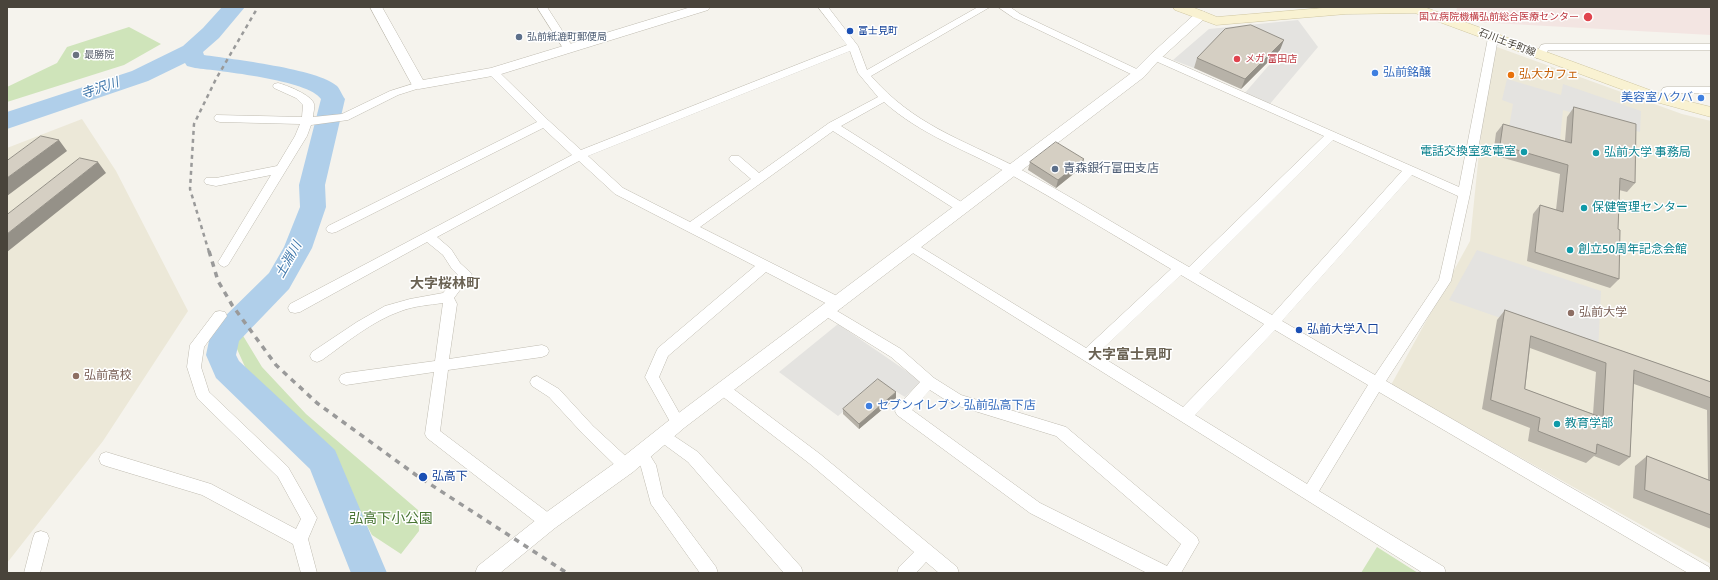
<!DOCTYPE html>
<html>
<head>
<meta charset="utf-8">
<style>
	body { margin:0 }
	#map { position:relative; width:1718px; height:580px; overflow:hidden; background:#f5f3ed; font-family:Signika,sans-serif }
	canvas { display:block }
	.frame { position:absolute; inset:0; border:8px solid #49443b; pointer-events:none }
</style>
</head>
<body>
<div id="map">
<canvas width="1718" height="580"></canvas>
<div class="frame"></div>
</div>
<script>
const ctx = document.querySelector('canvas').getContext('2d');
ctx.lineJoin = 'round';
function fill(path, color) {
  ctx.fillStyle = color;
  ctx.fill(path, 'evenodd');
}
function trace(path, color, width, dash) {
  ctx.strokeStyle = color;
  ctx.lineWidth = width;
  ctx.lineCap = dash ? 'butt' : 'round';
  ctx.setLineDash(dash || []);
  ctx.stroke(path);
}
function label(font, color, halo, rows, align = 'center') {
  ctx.font = font + ' Signika,"Noto Sans JP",sans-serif';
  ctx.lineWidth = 3;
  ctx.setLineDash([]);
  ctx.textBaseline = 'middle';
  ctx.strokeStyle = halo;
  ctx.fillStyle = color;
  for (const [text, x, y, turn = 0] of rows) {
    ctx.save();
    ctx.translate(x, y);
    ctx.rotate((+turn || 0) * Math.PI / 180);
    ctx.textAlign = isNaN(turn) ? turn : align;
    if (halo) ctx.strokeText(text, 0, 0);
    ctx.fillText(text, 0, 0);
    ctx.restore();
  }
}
fill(new Path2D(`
	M1497,47L1682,114L1711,121V564L1391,385L1470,241L1485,94Z
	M82,119L116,171L188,311L103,441L7,563V148Z`), '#ece8d8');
fill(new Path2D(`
	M1457,7H1711V35L1474,22L1456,13Z`), '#f3e5e2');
fill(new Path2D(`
	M129,27L161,44L124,65L7,102V87L57,63L67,47Z
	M242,334L262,367L306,414L418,510L419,531L401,554L372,535L341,476L324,450L270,397L246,369L237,349L236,341Z
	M1377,547L1418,573H1361Z`), '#cfe4ba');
fill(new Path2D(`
	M1298,20L1318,47L1269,105L1244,94L1282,50L1247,36L1221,39L1194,68L1173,60L1209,29Z
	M1507,79L1561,95L1563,84L1641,111L1640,132L1563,110L1559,149L1508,134L1513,104L1502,100Z
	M1477,250L1601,291L1598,352L1449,300Z
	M838,324L921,381L905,397L879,381L838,416L779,372Z`), '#e4e3e0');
fill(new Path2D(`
	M222,7H245L219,38L203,52L204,55C231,59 319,69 337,86C340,89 342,95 345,99L325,185L326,207L312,248L289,289L239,341L236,355L239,361L335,450L387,573H351L310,469L216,378L206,355L210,336L214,327L269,273L284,247L300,207L299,185L321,99C309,80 219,71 195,68L187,66L185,63L148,81L7,129V112L132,71L183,46L203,28Z`), '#b0cfea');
const minor = new Path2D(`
	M537,7H547L574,49L573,51H565Z
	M818,7H828L858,46L867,70L978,7H990L871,76C914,125 961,139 1016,167C1074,198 1131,234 1189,267L1324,136L1151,59L1150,57L1151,55H1159L1459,187L1488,38L1493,35L1497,36L1498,38L1470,194L1451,281L1386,381L1709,567L1711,573H1688L1379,392L1319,491L1444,567L1446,573H1423L908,250L906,247L908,244L912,242L916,244L1086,348L1171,269C1117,237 1063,204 1008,173C966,150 921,135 884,102L841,126L966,205L968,208L966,211L962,212L958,211L833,131L700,227L843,299L845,303L843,307L838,308L833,307L766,272L668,356L659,377L685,423L683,427L678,429L673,427L645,377L656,352L658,348L755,266L615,194L579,161L437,237L451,249L460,263L472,274L454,298L457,304L449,359L542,345L547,347L549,351L547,355L542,357L448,370L440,431L554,517L556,522L554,527L548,529L542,527L427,438L425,434L434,372L346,385L341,383L339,379L341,375L346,373L435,361L443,303C429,305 414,306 401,311C372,321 346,343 322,360L317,362L312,360L310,356L312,352L357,322L385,306L410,299L443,293L458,275L452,269L443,255L427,242L300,312L295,313L290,312L288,308L290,304L572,155L543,128L336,232L332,233L328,232L326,229L328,226L537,122L489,74L488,72L489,70H497L548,120L581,150L847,45ZM850,51L858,73L878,97L829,123L759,173L739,156H731L729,159L731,162L751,179L690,222L623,188L588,156ZM1333,140L1402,171L1272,315L1199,273ZM1412,175L1458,196L1439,280L1375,375L1282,321ZM1181,275L1264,324L1183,407L1097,354ZM1275,330L1368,385L1307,484L1195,415Z
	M998,7H1010L1020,14L1143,72L1144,74L1143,76H1135L1014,18Z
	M1545,44H1711V50H1548L1544,58H1536L1535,56L1541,45Z
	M419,82L423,83L424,85L423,87L398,95L348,120L311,125L307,136L228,265L224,267L220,265L218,262L220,259L271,175L216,186L206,184L204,181L206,178H216L277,166L295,136L300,124L220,122L216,121L214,118L216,115L302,117L303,105L296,98L274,88L273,86L274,84L278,83C286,85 312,95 314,104C315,107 313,114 313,117L342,114L390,91Z
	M1667,87H1711V93H1670L1665,101H1657L1656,99L1663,88Z
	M827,305L901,349L934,378L961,395L1066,427L1197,537L1199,542L1181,573H1147L1030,513L897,415L895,411L897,407L920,382L891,357L822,314L820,310L822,306ZM930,390L952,404L1056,436L1181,544L1167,566L1040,503L912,410Z
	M220,311L225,312L227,316L204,347L201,367L209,392L288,467L317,518L308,539L317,573H301L293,544L202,495L106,466L101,464L99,459L101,454L106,452L211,484L296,529L301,519L278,477L198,399L196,395L187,367L190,345L215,312Z
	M537,376L559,389L593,426L631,461L634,466L631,471L626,473L621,471L583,434L549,397L532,386L530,382L532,378Z
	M723,383L728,385L820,454L957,567L959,573H939L926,562L916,573H897L899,567L914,552L810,464L718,393L716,389L718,385Z
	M663,430L668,432L698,452L801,567L803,573H784L688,462L658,440L656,436L658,432Z
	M641,447L646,449L656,465L663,496L716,567L718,573H700L651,504L641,467L634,454L636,449Z
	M41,531L47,533L49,538L40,573H24L33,538L35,533Z`);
const tertiary = new Path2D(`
	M370,7H382L423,80L491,68L691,7H710L708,10L498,75L419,89L414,88L412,85Z
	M1201,11L1205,12L1207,15L1205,18L1159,60L1144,77L684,428L633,472L555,528L500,573H475L478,566L541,516L619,460L672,418L1134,71L1151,54L1197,12Z`);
const secondary = new Path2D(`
	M1173,7H1192L1217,17L1334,7H1424L1666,96L1711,107V117L1656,102L1415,13L1346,14L1216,25L1175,10Z`);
trace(minor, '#bfbbb0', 1);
trace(tertiary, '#bfbbb0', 1);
trace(secondary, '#cfc6a1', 1);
fill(minor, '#fff');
fill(tertiary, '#fff');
fill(secondary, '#f9f2d2');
trace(new Path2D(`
	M209,252L190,189L194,124L216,79L258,7`), '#9a9a9a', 2.5, [4, 4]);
trace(new Path2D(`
	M209,251L218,281L232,305L276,365L317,403L416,475L567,573`), '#9a9a9a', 3.5, [5.5, 5.5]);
fill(new Path2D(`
	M1280,50L1241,89L1194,68L1197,58Z
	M1574,107L1635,183L1627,192L1619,190L1618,229L1619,279L1610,288L1527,261L1533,214L1540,205L1556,210L1560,174L1493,155L1496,133L1503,124L1565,141L1567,117Z
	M1030,162L1082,167L1056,188L1028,170Z
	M1505,310L1711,382V529L1633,498L1635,466L1647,456L1708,480L1707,410L1634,384L1630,457L1619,466L1594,456L1586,463L1528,441L1530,428L1482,409L1497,320ZM1530,348L1596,372L1593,414L1525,389Z
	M896,398L859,429L843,414V409Z`), '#b7b2a8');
fill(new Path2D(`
	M1284,40L1280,50L1241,89L1245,79Z
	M59,140L67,151L7,196V178Z
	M1084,159L1082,167L1056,188L1058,180Z
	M98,162L106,173L7,252V234Z
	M896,392V398L859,429V424Z`), '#959188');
const building = new Path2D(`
	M1251,25L1284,40L1245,79L1197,58L1225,29Z
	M1574,107L1636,124L1635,183L1620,178L1618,229L1620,230L1619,279L1535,252L1540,205L1563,212L1568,165L1500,145L1503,124L1571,143Z
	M41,136L59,140L7,178V161Z
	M1056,142L1084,159L1058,180L1030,162Z
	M80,158L98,162L7,234V215Z
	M1505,310L1711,382V398L1634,370L1630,457L1597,444L1596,454L1538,431L1540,418L1491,400ZM1531,336L1606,363L1603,418L1525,389Z
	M878,379L896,392L859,424L843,409Z
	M1647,456L1711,481V515L1645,490Z`);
fill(building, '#d5cfc3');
trace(building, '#959188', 1);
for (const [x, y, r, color] of [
	[1588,17,5,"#e0444e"],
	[850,31,4,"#1a4fb4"],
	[519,37,4,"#5c6f8a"],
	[76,55,4,"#6b7280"],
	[1237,59,4,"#e0444e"],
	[1375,73,4,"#3f7fe0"],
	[1511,75,4,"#e8710a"],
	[1701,98,4,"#3f7fe0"],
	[1524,152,4,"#0f9aa8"],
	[1596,153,4,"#0f9aa8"],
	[1055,169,4,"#5c6f8a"],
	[1584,208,4,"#0f9aa8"],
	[1570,250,4,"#0f9aa8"],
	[1571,313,4,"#8d6e63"],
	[1299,330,4,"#1a4fb4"],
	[76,376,4,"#8d6e63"],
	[869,406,4,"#3f7fe0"],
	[1557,424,4,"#0f9aa8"],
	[423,477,5,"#1a4fb4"]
]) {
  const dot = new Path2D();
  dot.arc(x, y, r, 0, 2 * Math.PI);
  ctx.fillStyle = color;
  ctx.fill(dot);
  trace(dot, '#fff', 1.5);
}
label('10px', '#be3a42', '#fff', [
	["国立病院機構弘前総合医療センター",1579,17],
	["メガ 富田店",1245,59,"left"]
], 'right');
label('10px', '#164399', '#fff', [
	["富士見町",858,31]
], 'left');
label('10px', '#4e5e75', '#fff', [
	["弘前紙漉町郵便局",527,37]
], 'left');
label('10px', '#49443b', '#fff', [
	["石川土手町線",1507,43,21]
]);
label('10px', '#5b616d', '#fff', [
	["最勝院",84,55]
], 'left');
label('12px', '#366cbe', '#fff', [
	["弘前銘醸",1383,73],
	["美容室ハクバ",1693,98,"right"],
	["セブンイレブン 弘前弘高下店",877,406]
], 'left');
label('12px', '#c56008', '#fff', [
	["弘大カフェ",1519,75]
], 'left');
label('12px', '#0d838f', '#fff', [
	["電話交換室変電室",1516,152,"right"],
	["弘前大学 事務局",1604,153],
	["保健管理センター",1592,208],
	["創立50周年記念会館",1578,250],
	["教育学部",1565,424]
], 'left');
label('12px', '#4e5e75', '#fff', [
	["青森銀行富田支店",1063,169]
], 'left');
label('12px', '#785e54', '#fff', [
	["弘前大学",1579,313],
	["弘前高校",84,376]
], 'left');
label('12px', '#164399', '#fff', [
	["弘前大学入口",1307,330],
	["弘高下",432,477]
], 'left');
label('italic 13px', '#3e76aa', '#fff', [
	["寺沢川",100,89,-19],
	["土淵川",289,260,-61]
]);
label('bold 14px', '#6a6253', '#fff', [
	["大字桜林町",445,284],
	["大字富士見町",1130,355]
]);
label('14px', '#487533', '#fff', [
	["弘高下小公園",391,519]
]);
</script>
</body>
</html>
